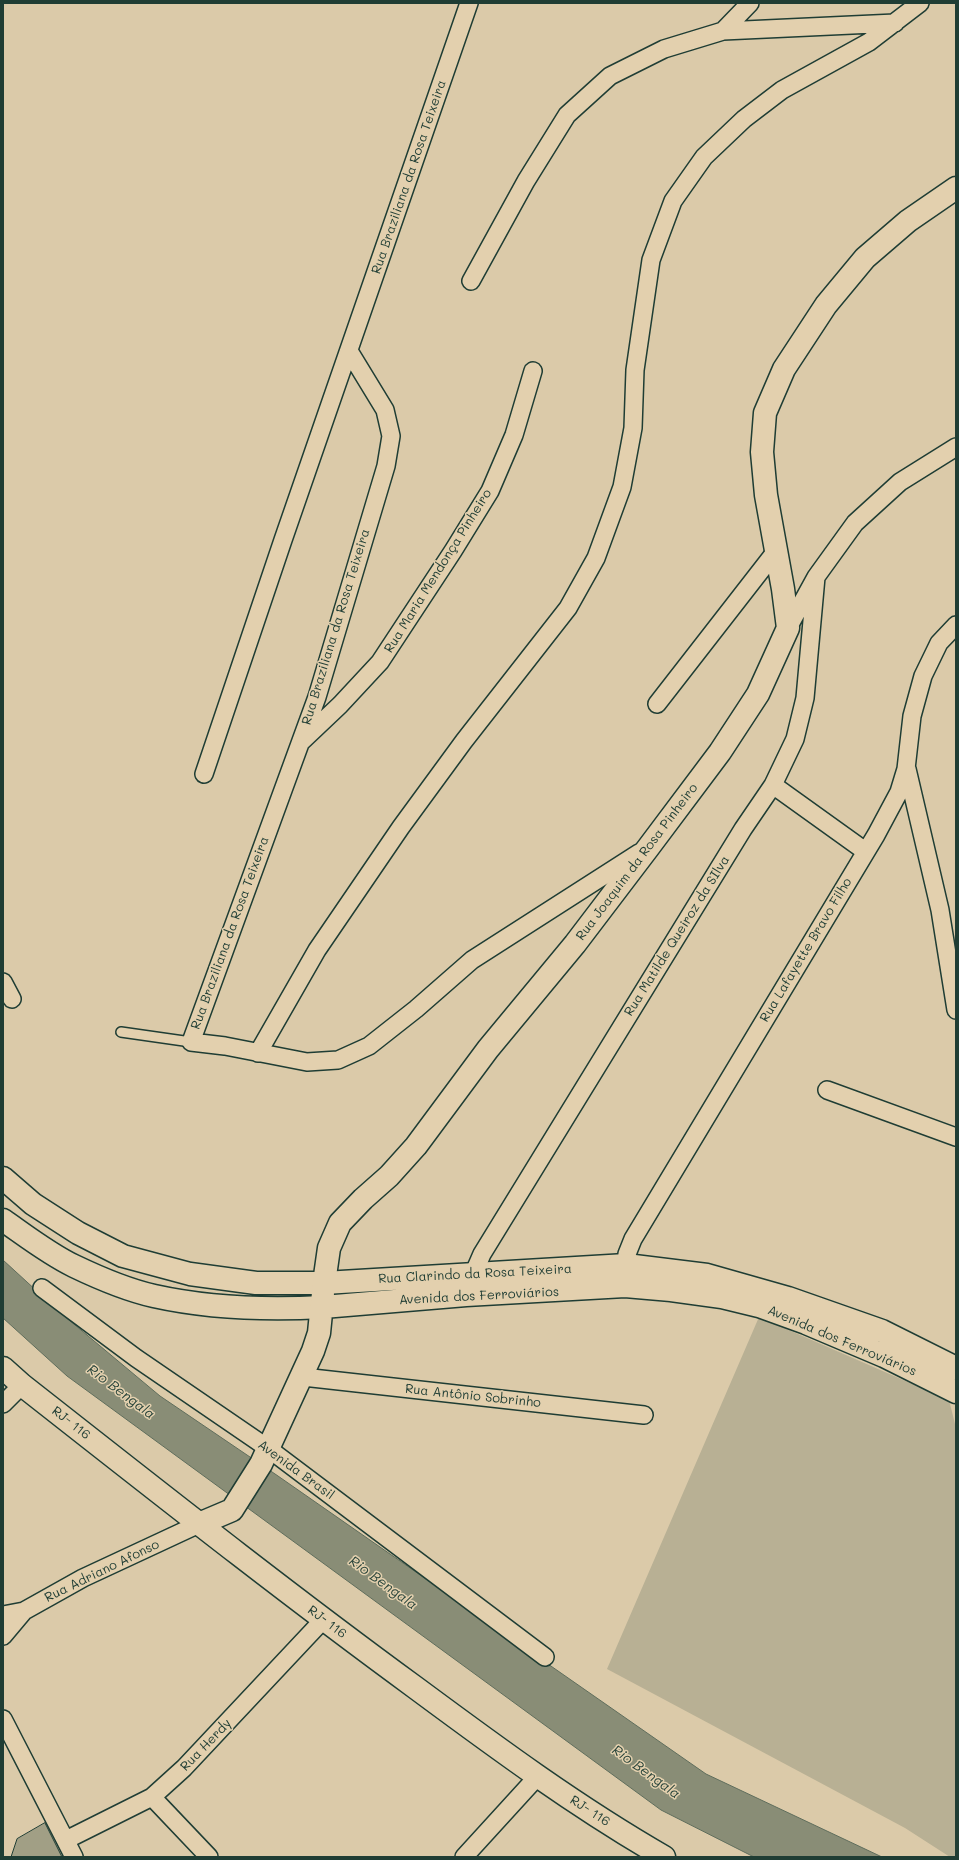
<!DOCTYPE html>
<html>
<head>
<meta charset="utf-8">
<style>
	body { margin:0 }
	#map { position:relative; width:959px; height:1860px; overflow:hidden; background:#dbcaa9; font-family:Mali,sans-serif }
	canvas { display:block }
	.frame { position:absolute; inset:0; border:4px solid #1f3d34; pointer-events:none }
</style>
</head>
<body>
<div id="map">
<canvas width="959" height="1860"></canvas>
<div class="frame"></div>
</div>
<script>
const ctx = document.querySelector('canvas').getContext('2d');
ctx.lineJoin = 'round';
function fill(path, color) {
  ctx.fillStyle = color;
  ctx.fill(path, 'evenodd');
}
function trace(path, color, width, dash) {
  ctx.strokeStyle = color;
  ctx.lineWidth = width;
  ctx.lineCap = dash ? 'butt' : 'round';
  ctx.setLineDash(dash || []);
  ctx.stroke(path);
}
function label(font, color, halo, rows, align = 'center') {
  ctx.font = font + ' Mali,sans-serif';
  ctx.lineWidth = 3;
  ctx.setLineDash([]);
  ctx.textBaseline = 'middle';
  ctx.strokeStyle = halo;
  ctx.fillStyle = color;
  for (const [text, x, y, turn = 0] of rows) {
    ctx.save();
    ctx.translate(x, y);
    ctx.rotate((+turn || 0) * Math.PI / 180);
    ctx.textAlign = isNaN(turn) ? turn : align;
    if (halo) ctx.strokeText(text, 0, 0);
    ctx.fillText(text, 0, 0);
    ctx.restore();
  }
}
fill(new Path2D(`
	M759,1317L949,1400L956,1428V1857H950L905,1828L607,1669Z`), '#b8b094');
const water = new Path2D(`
	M3,1260L63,1315L160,1396L278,1476L706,1774L882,1857H754L661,1810L67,1376L3,1318Z`);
fill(water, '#898d76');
trace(water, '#5f6d5c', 1);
const building = new Path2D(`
	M45,1823L62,1857H11L17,1839Z`);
fill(building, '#a19f85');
trace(building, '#1f3d34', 1);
const lane = new Path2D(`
	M121,1032L191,1042`);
const street = new Path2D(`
	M723,31L750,3
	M471,281L526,181L567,115L610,76L664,49L723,31L895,23
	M349,351L385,410L391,436L386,466L317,697L191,1042L225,1046L307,1062L338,1060L369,1046L416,1009L472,960L639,853
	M788,628L816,577L855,523L900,482L956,447
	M657,704L776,551
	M302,741L340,705L380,662L453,551L490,491L514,435L533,371
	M907,769L940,910L956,1010
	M204,774L283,540L469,3
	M773,785L865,851
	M3,982L12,999
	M258,1053L317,950L401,827L464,741L568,608L596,558L622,487L633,428L635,370L651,260L673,201L704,157L744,119L782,90L869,42L920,3
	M827,1090L956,1137
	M625,1277L627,1254L633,1239L876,835L899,792L906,769L912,716L923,676L939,643L956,625
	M469,1284L482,1254L743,829L773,785L795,739L805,698L816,577
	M42,1288L136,1358L269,1449L545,1657
	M303,1377L644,1415
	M3,1404L22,1385
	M3,1615L24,1611L83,1578L199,1524
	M3,1636L24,1611
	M3,1719L74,1857
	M152,1797L209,1857
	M66,1840L152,1797L184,1768L323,1620
	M464,1857L537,1777`);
const secondary = new Path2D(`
	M3,1178L33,1204L78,1233L123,1256L190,1274L256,1283H324L329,1248L340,1223L363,1199L389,1176L416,1146L488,1049L575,944L648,848L720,752L758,694L788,628L783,589L766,495L762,452L765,413L784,369L826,305L865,258L908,221L956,188
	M3,1220C26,1236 49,1254 74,1266C99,1278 127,1290 154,1296C208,1308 267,1310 323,1307`);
const primary = new Path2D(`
	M323,1307L466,1295L625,1286L671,1290L722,1297L759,1306L806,1323L884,1356L956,1392
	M3,1368L22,1385C152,1487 282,1590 416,1688C497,1748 577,1807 664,1857
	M199,1524L232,1510L261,1464L313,1351L319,1333L324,1283L626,1265L707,1275L788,1298L882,1331L956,1368`);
trace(lane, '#1f3d34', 12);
trace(street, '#1f3d34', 20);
trace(secondary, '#1f3d34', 25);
trace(primary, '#1f3d34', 25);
trace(lane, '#e3d0ae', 9);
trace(street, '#e3d0ae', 17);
trace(secondary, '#e3d0ae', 22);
trace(primary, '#e3d0ae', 22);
label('13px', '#1f3d34', '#e3d0ae', [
	["Rua Braziliana da Rosa Teixeira",409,177,-71],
	["Rua Maria Mendonça Pinheiro",438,571,-58],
	["Rua Braziliana da Rosa Teixeira",336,627,-73],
	["Rua Joaquim da Rosa Pinheiro",637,862,-53],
	["Rua Braziliana da Rosa Teixeira",230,933,-70],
	["Rua Matilde Queiroz da SIlva",677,936,-58],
	["Rua Lafayette Bravo Filho",806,950,-59],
	["Rua Clarindo da Rosa Teixeira",475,1274,-3],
	["Avenida dos Ferroviários",479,1296,-3],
	["Avenida dos Ferroviários",842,1341,23],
	["Rua Antônio Sobrinho",473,1396,6],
	["RJ- 116",71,1423,38],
	["Avenida Brasil",296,1470,36],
	["Rua Adriano Afonso",102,1571,-26],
	["RJ- 116",327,1622,37],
	["Rua Herdy",206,1745,-46],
	["RJ- 116",590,1811,33]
]);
label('italic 14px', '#2a453b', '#e3d0ae', [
	["Rio Bengala",121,1392,37],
	["Rio Bengala",383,1583,36],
	["Rio Bengala",646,1772,36]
]);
</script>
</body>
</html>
